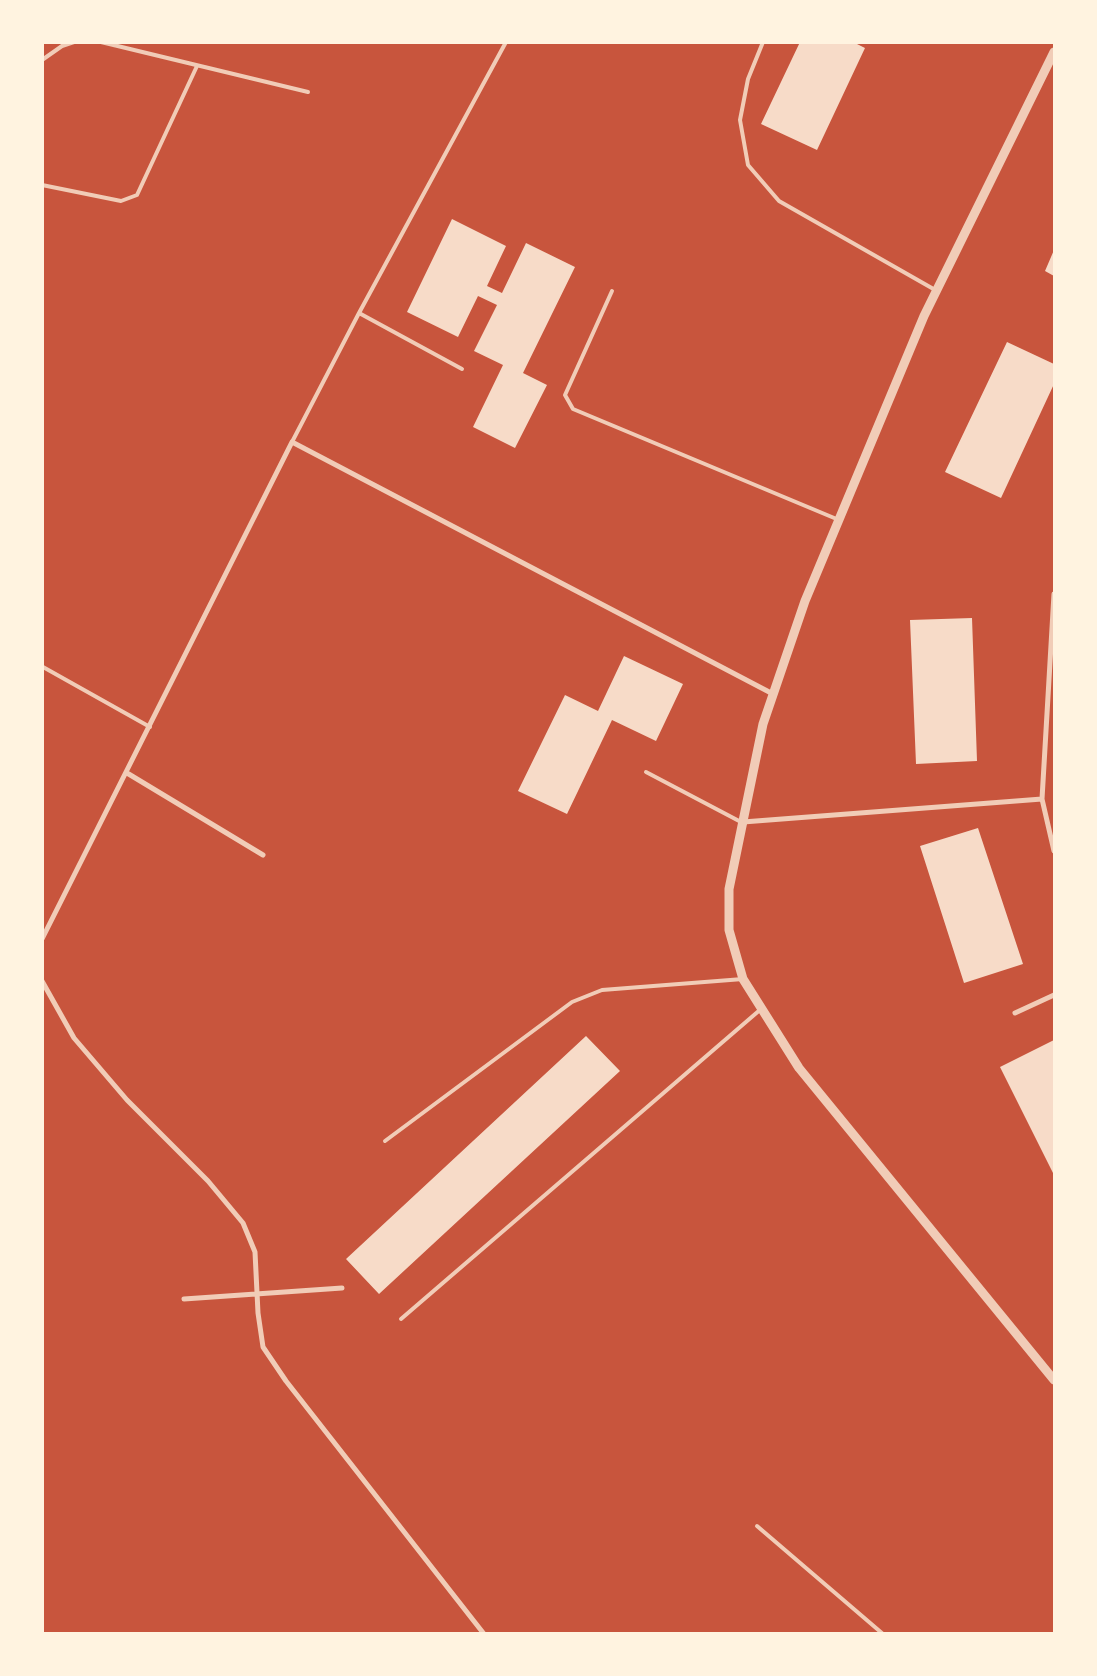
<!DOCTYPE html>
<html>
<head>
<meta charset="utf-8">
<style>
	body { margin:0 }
	#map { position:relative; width:1097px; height:1676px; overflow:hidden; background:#c8553d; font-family:"Exo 2",sans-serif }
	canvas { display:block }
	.frame { position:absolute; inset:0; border:44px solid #fff3e0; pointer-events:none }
</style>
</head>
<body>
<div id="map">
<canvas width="1097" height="1676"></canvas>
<div class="frame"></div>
</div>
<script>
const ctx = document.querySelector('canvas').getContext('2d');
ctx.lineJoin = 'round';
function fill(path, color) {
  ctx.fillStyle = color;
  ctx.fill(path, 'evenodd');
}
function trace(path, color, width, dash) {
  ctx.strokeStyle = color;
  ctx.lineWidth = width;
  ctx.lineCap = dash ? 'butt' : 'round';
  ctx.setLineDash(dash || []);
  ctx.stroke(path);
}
fill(new Path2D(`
	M800,42H853L865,48L817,150L761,124Z
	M452,219L506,246L487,286L502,293L526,243L575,267L523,373L547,385L515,448L473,427L503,365L474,351L497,305L478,296L458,337L407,312Z
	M1054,250V276L1045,271Z
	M1007,342L1054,364V384L1001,498L945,472Z
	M972,618L977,761L916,764L910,620Z
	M624,656L683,684L656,741L612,720L567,814L518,791L565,695L598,711Z
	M978,828L1023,964L964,983L920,846Z
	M586,1036L620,1071L379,1294L346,1259Z
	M1054,1040V1175L1000,1067Z`), '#f7dbc8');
trace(new Path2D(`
	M101,42L308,92
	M763,42L748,79L740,120L748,165L779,201L937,291
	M42,60L62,46L74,42
	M42,185L121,201L137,195L197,66
	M612,291L565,395L573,409L839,520
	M359,313L462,369
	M292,442L359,313L506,42
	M43,667L150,727
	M646,772L741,822
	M385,1141L572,1002L602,990L743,979
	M401,1319L761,1009
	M757,1526L883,1634`), '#f1ccb7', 4);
trace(new Path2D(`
	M1054,594L1042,799L1054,851
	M127,773L263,855
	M743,822L1042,799
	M42,939L292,442L773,694
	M42,981L74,1038L127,1100L208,1181L243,1223L255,1252L258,1313L263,1347L286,1381L484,1634
	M1015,1013L1054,995
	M184,1299L342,1288`), '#f1ccb7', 5);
trace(new Path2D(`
	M1054,52L924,316L805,601L763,724L729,889V930L743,979L799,1068L1054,1380`), '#f1ccb7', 9);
</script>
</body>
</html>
